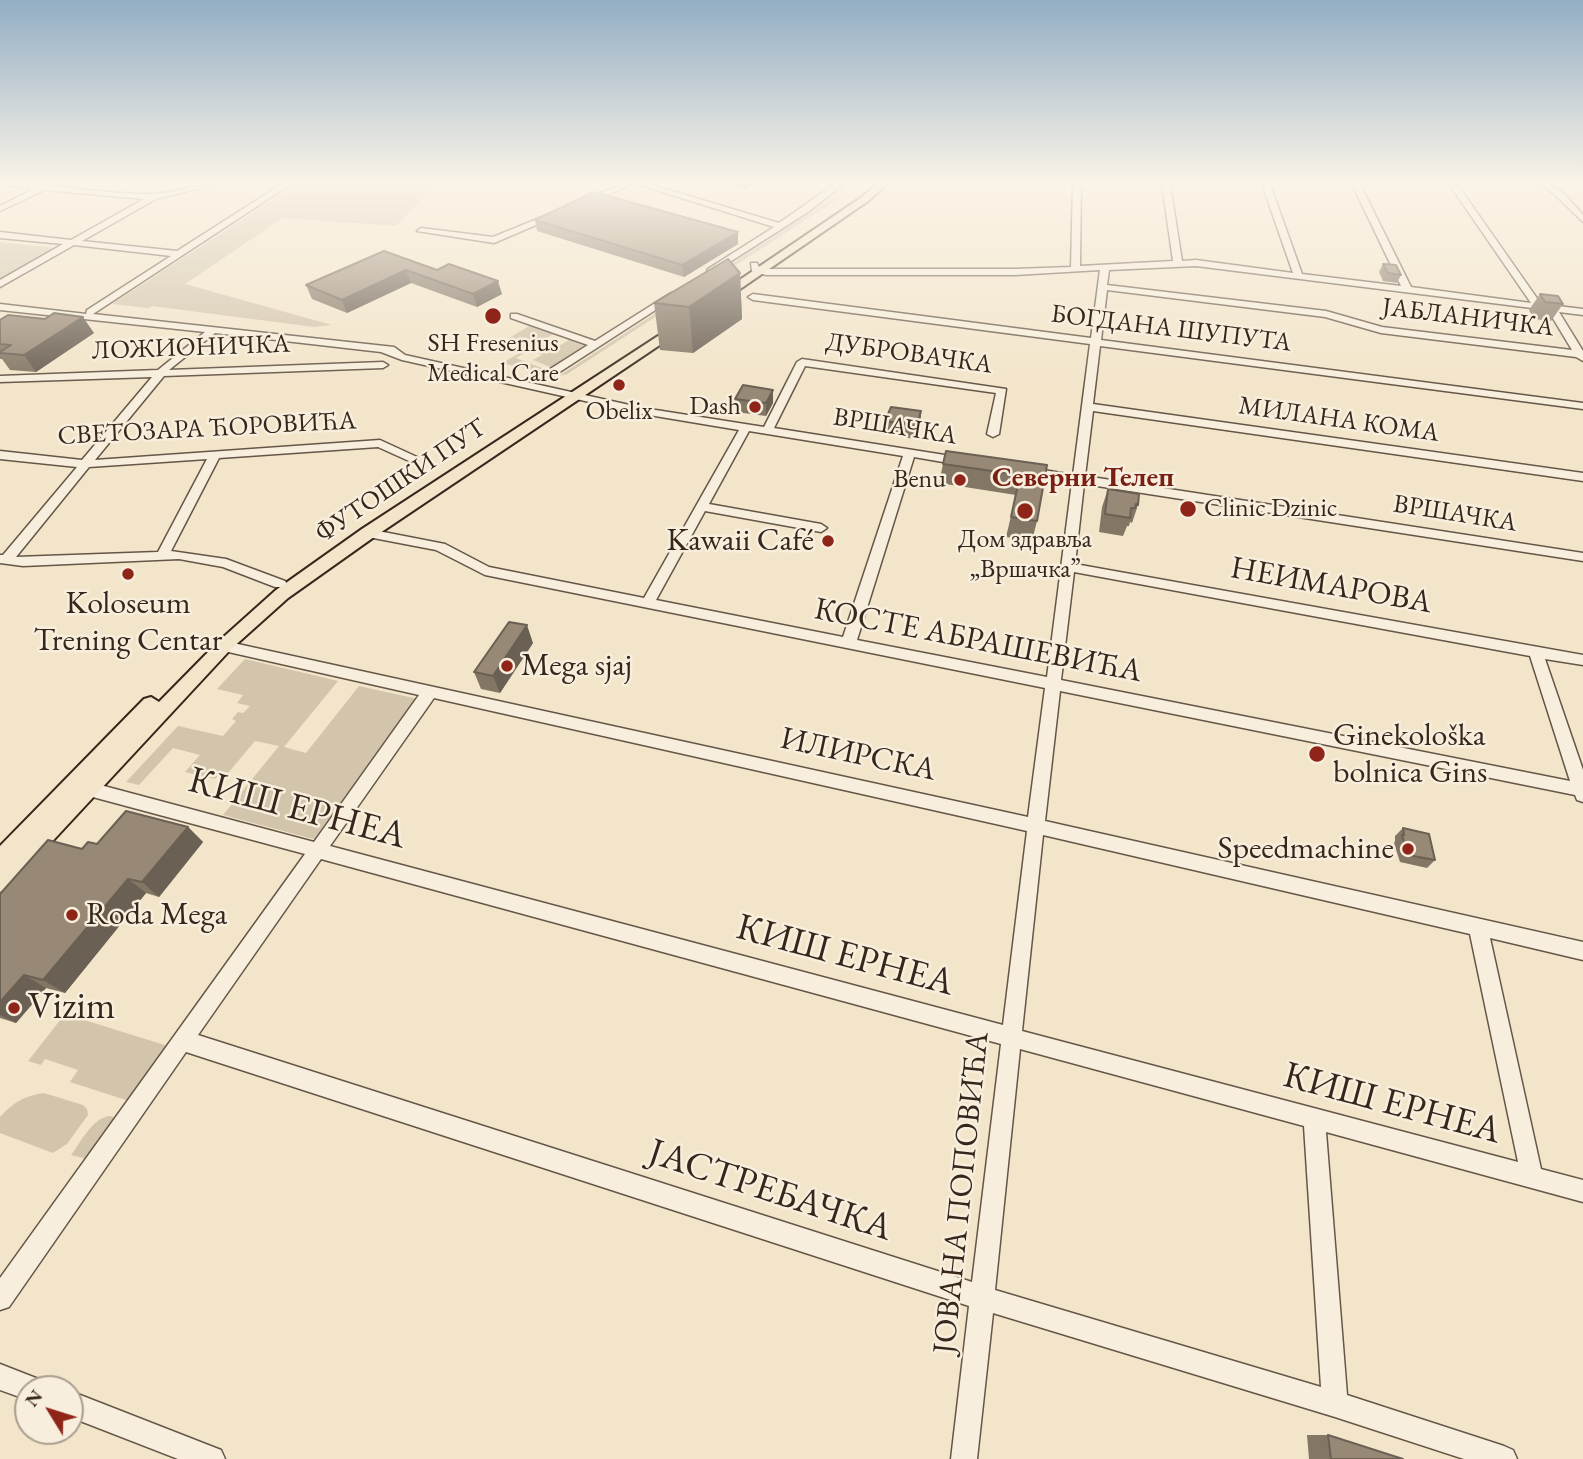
<!DOCTYPE html>
<html>
<head>
<meta charset="utf-8">
<style>
	body { margin:0 }
	#map { position:relative; width:1583px; height:1459px; overflow:hidden; background:#f3e5ca; font-family:"EB Garamond",serif }
	canvas { display:block }
	.north { position:absolute; left:14px; top:1375px; width:70px; height:70px; box-sizing:border-box; background:#f7eedd; border:2px solid #aa9e8f; border-radius:50%; rotate:308deg; font-size:19px; font-weight:700; line-height:28px; text-align:center; color:#36261b }
	.north::after { content:''; display:block; margin:auto; width:24px; height:32px; background:#8f2418; clip-path:polygon(50% 0,100% 100%,50% 72%,0 100%) }
</style>
</head>
<body>
<div id="map">
<canvas width="1583" height="1459"></canvas>
<div class="north">N</div>
</div>
<script>
const ctx = document.querySelector('canvas').getContext('2d');
ctx.lineJoin = 'round';
function fill(path, color) {
  ctx.fillStyle = color;
  ctx.fill(path, 'evenodd');
}
function trace(path, color, width, dash) {
  ctx.strokeStyle = color;
  ctx.lineWidth = width;
  ctx.lineCap = dash ? 'butt' : 'round';
  ctx.setLineDash(dash || []);
  ctx.stroke(path);
}
function label(font, color, halo, rows, align = 'center') {
  ctx.font = font + ' "EB Garamond",serif';
  ctx.lineWidth = 5;
  ctx.setLineDash([]);
  ctx.textBaseline = 'middle';
  ctx.strokeStyle = halo;
  ctx.fillStyle = color;
  for (const [text, x, y, turn = 0] of rows) {
    ctx.save();
    ctx.translate(x, y);
    ctx.rotate((+turn || 0) * Math.PI / 180);
    ctx.textAlign = isNaN(turn) ? turn : align;
    if (halo) ctx.strokeText(text, 0, 0);
    ctx.fillText(text, 0, 0);
    ctx.restore();
  }
}
fill(new Path2D(`
	M297,184H436L396,226L283,218L185,284L332,325L314,327L152,306L149,308L112,304Z
	M834,197L840,198L567,374L559,376Z
	M0,242L56,248L0,279Z
	M529,326L553,334L539,343L554,349L569,340L588,347L553,368L533,360L542,355L530,350L516,358L544,369L538,372L502,363L525,350L504,341Z
	M245,659L338,681L284,747L306,753L359,686L418,699L317,840L223,815L279,746L255,741L228,773L222,771L215,779L185,772L200,755L173,748L139,785L126,782L178,726L223,736L236,721L232,719L238,712L243,713L250,706L237,703L243,695L217,689Z
	M65,1014L168,1046L129,1101L70,1082L78,1070L45,1059L41,1065L28,1061Z
	M44,1093L83,1105L87,1109L88,1115L67,1144L53,1153L0,1133V1117C12,1103 26,1095 44,1093Z
	M110,1116L117,1118L87,1159L71,1155C81,1142 92,1118 110,1116Z`), '#d3c5ac');
const minor = new Path2D(`
	M3,184C53,182 102,195 151,194C173,194 194,184 216,184L156,199L82,241L177,251L282,184H291L93,314L394,347L405,355L643,408L764,427L797,362L802,359L1006,389L999,434L993,437L987,434L996,393L805,366L774,428L970,459L972,462L966,466L914,457L857,640L1047,677L1072,482L1026,475L1020,471L1026,467L1073,475L1090,344L753,300L748,297L753,294L1091,338L1100,270L1015,275H766L752,271L751,263H757L759,267L766,269H1015L1071,267L1073,184H1081L1080,266L1173,261L1162,184H1170L1182,261L1196,260L1293,273L1262,184H1270L1302,274L1401,286L1352,184H1360L1411,287L1531,303L1449,184H1457L1541,304L1583,309V315L1559,312L1583,351V361L1576,357L1381,333L1325,317L1107,290L1101,340L1583,403V409L1100,346L1093,404L1583,473V481L1093,411L1085,476L1583,553V561L1084,484L1075,564L1583,655V665L1545,659L1583,770V802L1577,800L1575,795L1060,691L1045,821L1583,942V960L1490,938L1541,1169L1583,1180V1202L1326,1132L1347,1395L1504,1446L1513,1450L1517,1459H1464L1335,1417L993,1313L977,1459H951L969,1306L186,1052L9,1307L0,1310V1278L305,854L89,796L83,794L81,789L83,784L89,782L314,842L419,695L224,651L219,650L217,646L219,642L224,641L1028,817L1045,688L485,575L436,550L363,536L362,533L368,529L445,544L489,567L644,598L739,430L643,414L402,360L381,352L215,333L169,370L383,362L388,365L383,368L164,376L95,460L380,440L417,457V461H409L378,447L219,458L171,551L226,559L285,581L287,584L285,587H275L223,567L179,559L23,566L0,563V555H3L77,467L0,459V451L82,460L152,377L0,382V376L158,370L205,332L0,310V304L86,314L87,310L171,256L74,245L0,287V280L63,244L0,238V232L71,240L144,199L45,190L0,211V206L34,189ZM1196,266L1548,310L1572,350L1382,327L1326,311L1107,285L1109,270ZM749,431L903,456L843,637L656,600L705,511L821,532L827,528L821,524L709,504ZM207,459L158,552L16,557L89,467ZM1074,572L1530,656L1570,781L1061,680ZM434,698L1027,831L1003,1025L330,846ZM1043,835L1470,934L1518,1162L1022,1031ZM321,859L1001,1044L972,1282L198,1035ZM1020,1049L1304,1126L1321,1387L995,1290Z
	M622,184H632L585,205L578,203Z
	M637,184H649L779,223L835,184H844L808,212L711,274L707,271L708,269L774,227Z
	M1540,184C1559,183 1571,202 1583,215V222L1554,194Z
	M552,213L559,215L494,243L417,231L421,228L493,237Z
	M671,293L674,294V298L555,375L532,382L527,379L547,371L588,345L511,318V314H517L595,341Z
	M0,1364L41,1380L45,1389H28V1400L0,1390Z
	M70,1391L221,1450L225,1459H178L70,1417Z`);
const major = new Path2D(`
	M877,184H887L868,201L724,300H716V296L862,197Z
	M678,323L684,327L682,330L374,537L288,598L230,650L8,889L0,892V846L144,699L151,697L159,702L218,642L276,590L362,529Z`);
trace(minor, '#655647', 3);
trace(major, '#36261b', 4);
fill(minor, '#f7eedd');
fill(major, '#f3e5ca');
fill(new Path2D(`
	M729,184H755L745,189Z
	M535,220L738,232V244L684,277L537,231Z
	M384,251L502,294L477,307L411,283L347,313L312,299L306,285Z
	M1383,264L1401,275L1397,283L1383,281L1379,272Z
	M740,273L742,319L693,353L660,350L654,303Z
	M1540,294L1563,304L1551,321L1534,319L1529,310Z
	M0,320L94,333L36,372L10,370L2,359H0Z
	M773,390V403L766,416L736,412L735,399Z
	M921,411L920,424L915,439L884,434L885,421Z
	M943,464L1047,465L1037,521L1032,541L1006,537L1016,495L939,483Z
	M1108,489L1138,505L1132,523L1130,522L1129,526H1127L1123,536L1099,532L1102,507Z
	M533,643L500,693L481,689L474,672Z
	M188,827L203,842L159,897L146,893L65,993L46,988L16,1023L0,1018V894L82,849L97,844Z
	M1403,828L1435,860L1427,868L1400,862L1394,843L1395,841V836Z
	M1307,1435H1328L1403,1459H1309Z`), '#837665');
fill(new Path2D(`
	M745,184H755L745,189Z
	M738,232V244L684,277L682,265Z
	M406,270L411,283L347,313L342,300Z
	M740,273L742,319L693,353L689,307Z
	M498,281L502,294L477,307L473,294Z
	M83,317L94,333L36,372L24,355Z
	M773,390V403L766,416V403Z
	M921,411L920,424L915,439L917,426Z
	M527,625L533,643L500,693L493,676Z
	M188,827L203,842L159,897L142,882Z
	M128,879L146,893L65,993L43,980Z
	M24,975L46,988L16,1023L0,1015V1002Z`), '#6a6053');
const building = new Path2D(`
	M594,192L738,232L682,265L535,220Z
	M384,251L437,270L449,264L498,281L473,294L406,270L342,300L306,285Z
	M728,259L740,273L689,307L654,303Z
	M1383,264L1396,265L1401,275L1388,273Z
	M1540,294L1558,296L1563,304L1545,302Z
	M54,313L83,317L24,355L0,353V352L11,345L0,344V320L8,315L45,319Z
	M743,385L773,390L766,403L735,399Z
	M891,407L921,411L917,426L885,421Z
	M946,451L1047,465L1037,521L1011,517L1020,475L943,464Z
	M1108,489L1139,494L1138,505L1136,504L1135,508H1131L1130,518L1105,514Z
	M509,622L527,625L493,676L474,672Z
	M126,811L188,827L142,882L128,879L43,980L24,975L0,1002V894L48,840L82,849L88,842L97,844Z
	M1403,828L1429,834L1435,860L1408,855L1402,835H1404Z
	M1328,1435L1403,1459H1331Z`);
fill(building, '#988976');
trace(building, '#6a6053', 2);
const sky = ctx.createLinearGradient(0, 0, 0, 388);
sky.addColorStop(0, '#93aec4');
sky.addColorStop(0.47, '#faf3e7');
sky.addColorStop(1, '#faf3e700');
ctx.fillStyle = sky;
ctx.fillRect(0, 0, 1583, 388);
for (const [x, y, r, color] of [
	[493,316,9,"#8f2418"],
	[619,385,7,"#8f2418"],
	[755,407,7,"#8f2418"],
	[960,480,7,"#8f2418"],
	[1188,509,9,"#8f2418"],
	[1025,511,9,"#8f2418"],
	[828,541,7,"#8f2418"],
	[128,574,7,"#8f2418"],
	[507,666,7,"#8f2418"],
	[1317,754,9,"#8f2418"],
	[1408,849,7,"#8f2418"],
	[72,915,7,"#8f2418"],
	[14,1008,7,"#8f2418"]
]) {
  const dot = new Path2D();
  dot.arc(x, y, r, 0, 2 * Math.PI);
  ctx.fillStyle = color;
  ctx.fill(dot);
  trace(dot, '#f7eedd', 2.5);
}
label('26px', '#36261b', '#f7eedd', [
	["ЈАБЛАНИЧКА",1468,318,7],
	["БОГДАНА ШУПУТА",1171,329,7],
	["ЛОЖИОНИЧКА",191,348,-2],
	["ДУБРОВАЧКА",909,354,8],
	["МИЛАНА КОМА",1339,420,8],
	["ВРШАЧКА",895,427,9],
	["СВЕТОЗАРА ЋОРОВИЋА",207,429,-3],
	["ФУТОШКИ ПУТ",401,481,-34],
	["ВРШАЧКА",1455,514,9]
]);
label('26px', '#36261b', '#f7eedd', [
	["SH Fresenius",493,344],
	["Medical Care",493,374],
	["Dash",741,407,"right"],
	["Obelix",619,412],
	["Benu",946,480,"right"],
	["Clinic Dzinic",1204,509,"left"],
	["Дом здравља",1025,540],
	["„Вршачка”",1025,570]
]);
label('bold 28px', '#7a1f14', '#f7eedd', [
	["Северни Телеп",1083,478]
]);
label('32px', '#36261b', '#f7eedd', [
	["Kawaii Café",814,541,"right"],
	["Koloseum",128,604,"center"],
	["Trening Centar",128,641,"center"],
	["Mega sjaj",521,666],
	["Ginekološka",1333,736],
	["bolnica Gins",1333,773],
	["Speedmachine",1394,849,"right"],
	["Roda Mega",86,915]
], 'left');
label('32px', '#36261b', '#f7eedd', [
	["НЕИМАРОВА",1331,586,10],
	["КОСТЕ АБРАШЕВИЋА",978,641,11],
	["ИЛИРСКА",858,755,12],
	["ЈОВАНА ПОПОВИЋА",962,1193,-84]
]);
label('38px', '#36261b', '#f7eedd', [
	["КИШ ЕРНЕА",297,809,15],
	["КИШ ЕРНЕА",845,956,15],
	["КИШ ЕРНЕА",1392,1104,15],
	["ЈАСТРЕБАЧКА",770,1191,18]
]);
label('38px', '#36261b', '#f7eedd', [
	["Vizim",28,1008]
], 'left');
</script>
</body>
</html>
